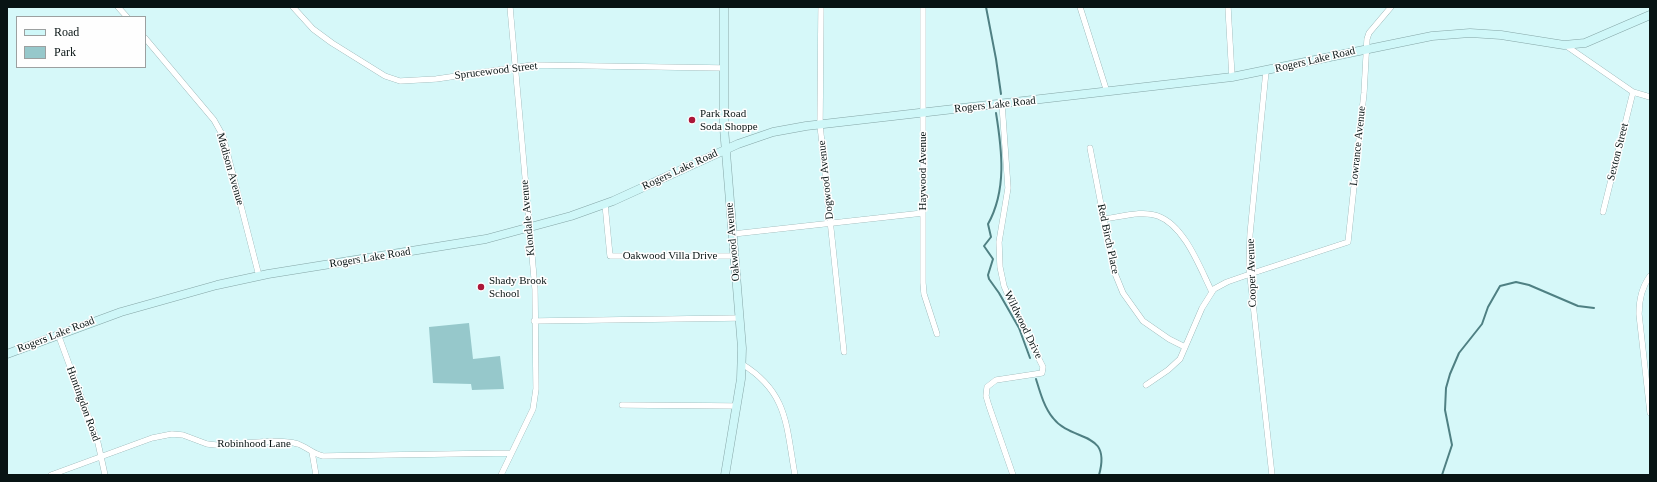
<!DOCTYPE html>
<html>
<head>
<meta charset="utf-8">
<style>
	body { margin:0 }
	#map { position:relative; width:1657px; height:482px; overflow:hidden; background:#d6f8f9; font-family:Georgia,serif }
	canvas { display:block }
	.frame { position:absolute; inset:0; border:8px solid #081414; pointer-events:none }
	.legend { position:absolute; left:16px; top:16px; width:130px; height:52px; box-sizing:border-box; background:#fefefe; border:1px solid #9ca0a0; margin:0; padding:5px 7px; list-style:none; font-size:12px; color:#081414 }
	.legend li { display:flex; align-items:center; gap:8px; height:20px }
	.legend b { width:20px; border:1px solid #9ca0a0 }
</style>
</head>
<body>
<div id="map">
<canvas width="1657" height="482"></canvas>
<div class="frame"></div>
<ul class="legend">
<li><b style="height:5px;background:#cff7f8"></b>Road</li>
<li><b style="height:11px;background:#96c8cb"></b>Park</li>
</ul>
</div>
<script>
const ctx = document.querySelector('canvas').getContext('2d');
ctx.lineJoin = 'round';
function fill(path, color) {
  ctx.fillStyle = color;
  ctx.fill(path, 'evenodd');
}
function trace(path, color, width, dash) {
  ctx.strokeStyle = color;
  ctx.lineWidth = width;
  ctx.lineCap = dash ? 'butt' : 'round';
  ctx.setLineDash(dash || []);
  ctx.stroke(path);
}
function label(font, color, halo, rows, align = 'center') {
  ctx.font = font + ' Georgia,serif';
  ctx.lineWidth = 3;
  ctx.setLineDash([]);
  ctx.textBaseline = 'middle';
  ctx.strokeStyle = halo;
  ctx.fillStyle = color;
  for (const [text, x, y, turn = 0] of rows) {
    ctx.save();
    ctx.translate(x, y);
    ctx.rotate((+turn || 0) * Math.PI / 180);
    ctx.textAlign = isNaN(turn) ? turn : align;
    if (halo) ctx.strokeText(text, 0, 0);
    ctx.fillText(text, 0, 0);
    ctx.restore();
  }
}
fill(new Path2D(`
	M469,323L473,359L500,356L504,389L472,390L471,384L433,383L429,327Z`), '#96c8cb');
trace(new Path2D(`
	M986,7L996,59L1001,94
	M996,113C1002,150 1007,190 988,224L991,237L984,246L993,259L988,275L989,279L999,293L1019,328L1030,358
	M1036,379C1040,392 1044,407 1053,418C1072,443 1112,429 1099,475
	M1442,475L1452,445L1445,410L1446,388L1450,374L1459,353L1482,324L1488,307L1500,286L1516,282L1529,285L1578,306L1594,308`), '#4f8083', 2);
const street = new Path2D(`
	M118,7L127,17
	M293,7L313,29L332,43L385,76L400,81L436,79L532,65L724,68
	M821,7L820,125L844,352
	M923,7V283L924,294L937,334
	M1080,7L1107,92
	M1228,7L1232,77
	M145,38L214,120L223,136L259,276
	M1565,45L1633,92L1650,97
	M1266,71L1250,234L1249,267L1272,475
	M1002,104L1008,188L999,242L1000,267L1004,286L1014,309L1043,367L1042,373L996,380L987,387L986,396L989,406L1013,475
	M1090,148L1114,271L1123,293L1143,321L1169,339L1185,347
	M605,204L610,256H734
	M1603,212L1633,92
	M1104,219C1120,217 1143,210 1158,216C1185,226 1200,268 1212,292
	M733,234L923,213
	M1650,276C1641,288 1639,300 1639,314L1650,413
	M534,321L740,318
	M58,334L98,443L105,475
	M742,364C789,393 786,427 795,475
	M1146,385L1168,370L1180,359L1202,308L1214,289L1227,282L1250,274L1348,242L1364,93L1367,39L1369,33L1391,7
	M622,405L737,406
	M312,452L316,475
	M51,475L152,438L172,434L183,435L207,444L216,445C239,444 277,438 298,444C307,447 313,454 323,456L511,453
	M501,475L533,409L536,389L535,289L510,7`);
const secondary = new Path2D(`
	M724,7V128L742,348L741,379L725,475
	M7,354L121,312L217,285L268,274L486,239L571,216L613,201L738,144L773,132L806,126L1232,77L1432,36L1470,33L1501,35L1564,45L1585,43L1650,15`);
trace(street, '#85a5a6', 6);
trace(secondary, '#85a5a6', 9);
trace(street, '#fff', 5.5);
trace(secondary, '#cff7f8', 8);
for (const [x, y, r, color] of [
	[692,120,4,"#ab1638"],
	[481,287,4,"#ab1638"]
]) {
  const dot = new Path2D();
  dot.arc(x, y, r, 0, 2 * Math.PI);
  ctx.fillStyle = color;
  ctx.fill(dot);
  trace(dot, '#fefefe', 1.5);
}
label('11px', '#081414', '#fefefe', [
	["Rogers Lake Road",1315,60,-13],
	["Sprucewood Street",496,71,-7],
	["Rogers Lake Road",995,105,-6],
	["Lowrance Avenue",1358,146,-84],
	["Sexton Street",1618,152,-76],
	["Madison Avenue",230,169,74],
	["Rogers Lake Road",680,170,-25],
	["Haywood Avenue",923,171,-90],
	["Dogwood Avenue",826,180,-96],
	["Klondale Avenue",528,218,-95],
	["Red Birch Place",1108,239,78],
	["Oakwood Avenue",733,242,-95],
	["Oakwood Villa Drive",670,256],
	["Rogers Lake Road",370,258,-9],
	["Cooper Avenue",1252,273,-92],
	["Wildwood Drive",1023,325,64],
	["Rogers Lake Road",56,335,-21],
	["Huntingdon Road",83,404,70],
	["Robinhood Lane",254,444]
]);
label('11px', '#081414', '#fefefe', [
	["Park Road",700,114],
	["Soda Shoppe",700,127],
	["Shady Brook",489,281],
	["School",489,294]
], 'left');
</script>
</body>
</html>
